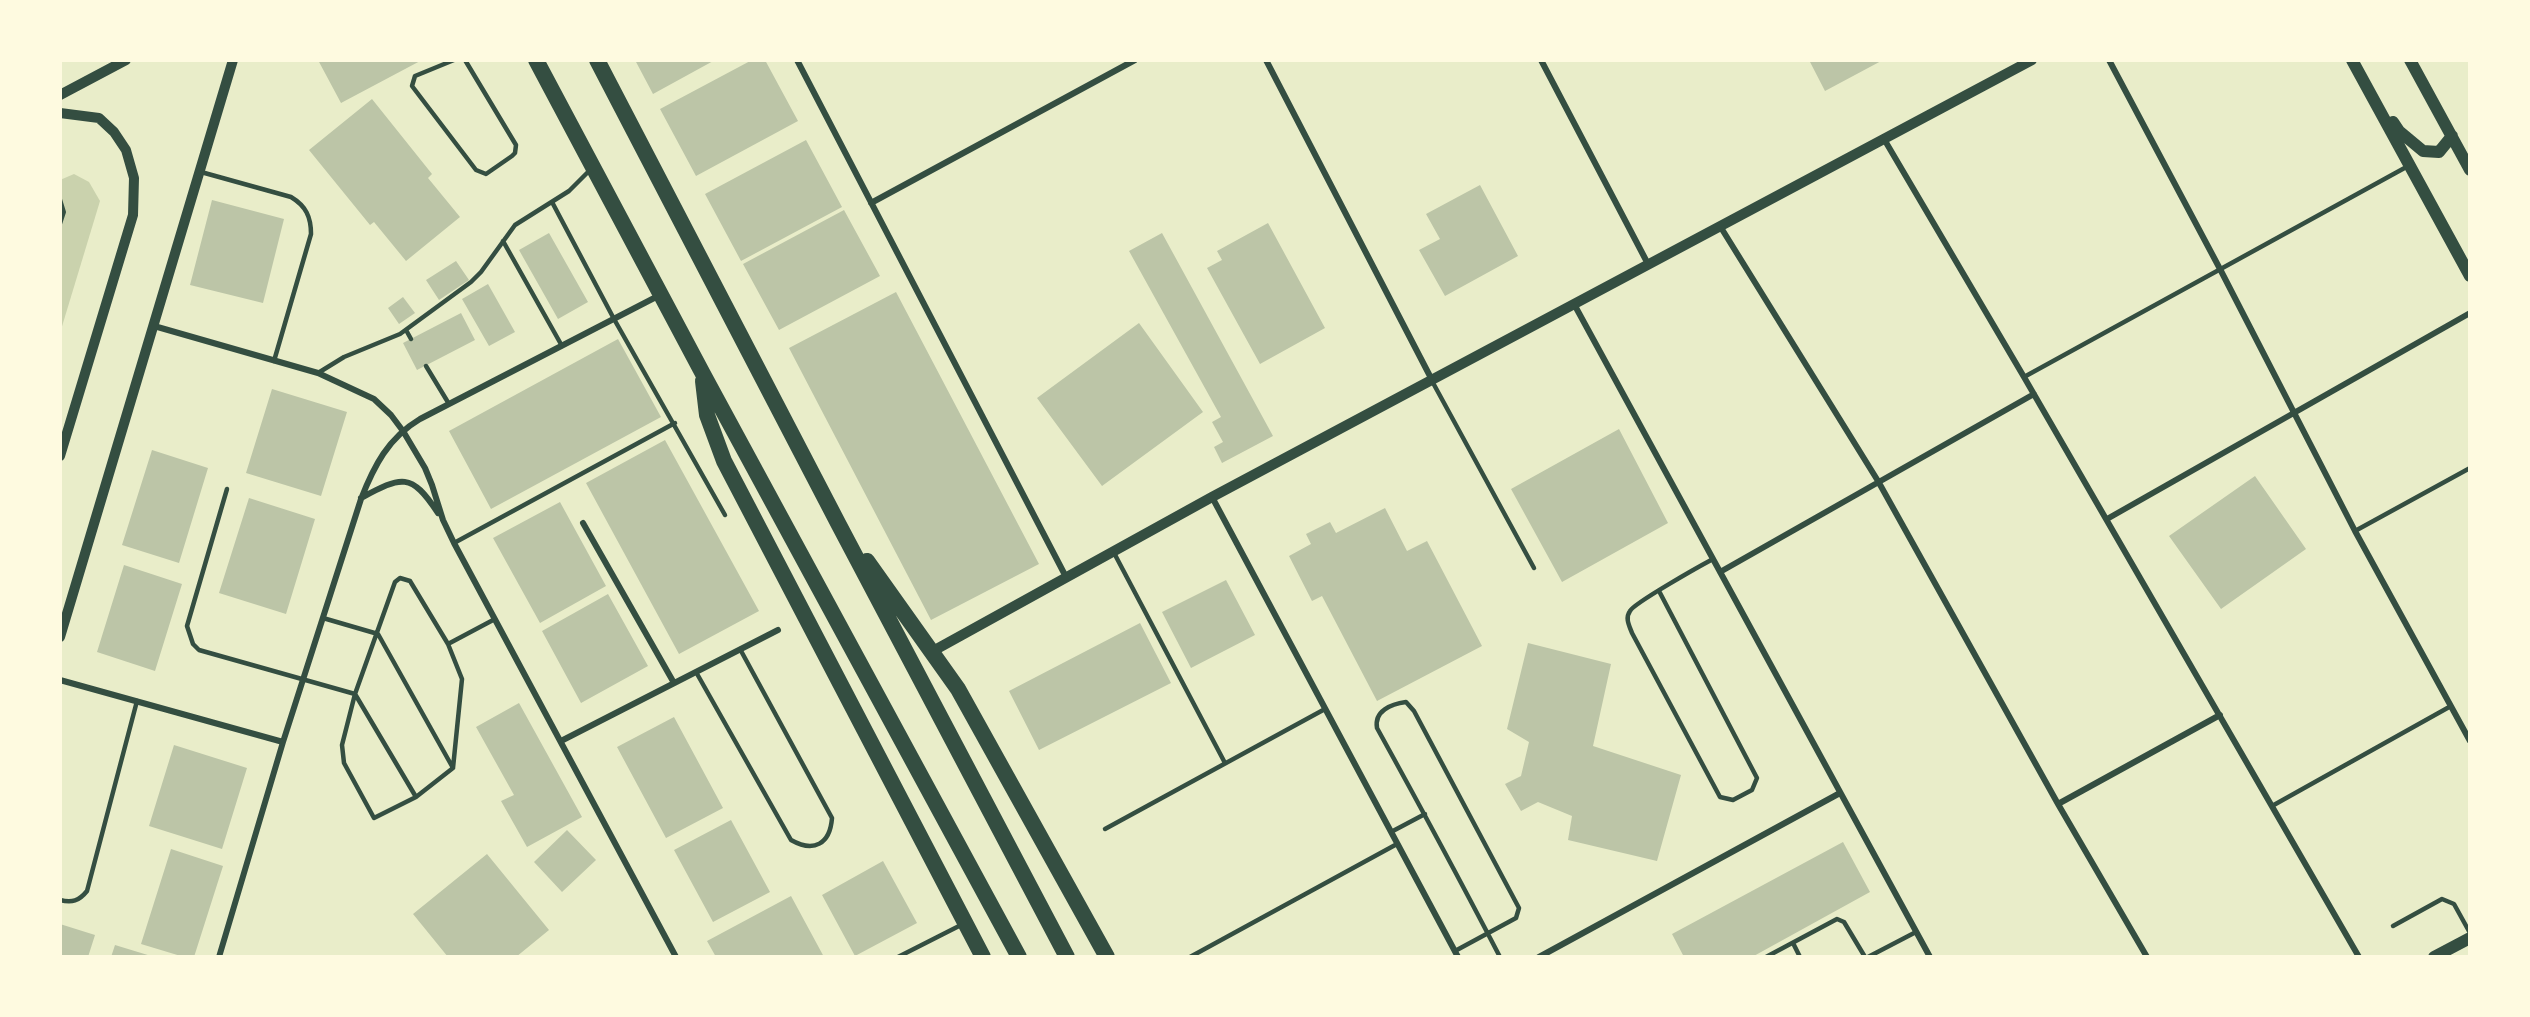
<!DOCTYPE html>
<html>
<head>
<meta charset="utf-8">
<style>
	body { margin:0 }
	#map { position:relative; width:2530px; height:1017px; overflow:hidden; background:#e9edc9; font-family:"Source Sans 3",sans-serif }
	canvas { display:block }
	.frame { position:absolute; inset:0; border:62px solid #fefae0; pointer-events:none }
</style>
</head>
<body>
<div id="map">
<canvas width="2530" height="1017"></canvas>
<div class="frame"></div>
</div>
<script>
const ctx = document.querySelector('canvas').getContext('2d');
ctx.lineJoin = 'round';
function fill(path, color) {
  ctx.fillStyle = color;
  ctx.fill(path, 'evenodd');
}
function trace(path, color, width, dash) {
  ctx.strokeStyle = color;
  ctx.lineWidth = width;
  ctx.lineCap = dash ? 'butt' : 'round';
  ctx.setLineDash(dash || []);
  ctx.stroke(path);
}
fill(new Path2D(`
	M74,174L89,182L100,201L60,333V180Z`), '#cad2ad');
fill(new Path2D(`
	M318,60H422L341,103Z
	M635,60H715L653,94Z
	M752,60H765L798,121L696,176L660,109Z
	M1809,60H1883L1825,91Z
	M372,99L432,174L428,178L460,217L406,261L374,222L370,225L309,150Z
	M806,140L842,207L741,261L705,194Z
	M1480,185L1518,256L1445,296L1419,250L1440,239L1426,214Z
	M212,200L284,219L263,303L190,285Z
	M844,210L880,276L779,330L743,264Z
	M1268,223L1325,328L1260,364L1207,268L1222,260L1217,251Z
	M549,233L588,302L558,319L519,250Z
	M1162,233L1273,436L1222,463L1214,447L1223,442L1212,422L1221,417L1129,251Z
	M456,261L469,280L439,300L426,280Z
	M488,284L515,332L489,346L462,299Z
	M896,292L1039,564L931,620L789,348Z
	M403,297L415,313L399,324L388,308Z
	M461,313L475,340L417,370L403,343Z
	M1139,323L1203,412L1102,486L1037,398Z
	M618,339L661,417L491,509L449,431Z
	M272,389L347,412L321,496L246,473Z
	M1619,429L1668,523L1562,582L1511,489Z
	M665,440L759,611L679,654L586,483Z
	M152,450L208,468L179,563L122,545Z
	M2255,476L2306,549L2221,609L2169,536Z
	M249,498L315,519L286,614L219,593Z
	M560,502L606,586L540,623L493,538Z
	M1385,508L1407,551L1427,541L1482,646L1377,701L1322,596L1312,601L1289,556L1311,544L1306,534L1330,522L1336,533Z
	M124,565L182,584L155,671L97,652Z
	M1226,580L1255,635L1191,668L1162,612Z
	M608,594L648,666L581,703L542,631Z
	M1140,623L1171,683L1039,750L1009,691Z
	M1528,643L1611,664L1593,746L1681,775L1657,861L1568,840L1572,816L1538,802L1521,811L1505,784L1521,776L1529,742L1507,729Z
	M519,703L582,817L527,847L501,801L514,795L476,727Z
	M674,717L723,808L666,838L617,747Z
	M174,745L247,768L222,849L149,826Z
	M731,820L770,892L713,922L674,850Z
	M567,830L596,860L562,892L534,862Z
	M1843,842L1870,892L1752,957H1684L1672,934Z
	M171,849L223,866L194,957H184L141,944Z
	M487,854L549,930L516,957H448L413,914Z
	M883,861L917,923L855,956L822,895Z
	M791,896L824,957H716L707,941Z
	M60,924L95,935L88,957H60Z
	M115,945L151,956V957H111Z`), '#bcc5a7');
trace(new Path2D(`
	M60,199L64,212L60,224`), '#344e41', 4);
trace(new Path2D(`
	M454,60L415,76L412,86L476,170L486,174L512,156L515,153L516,145L465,60
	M201,172L291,197C306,206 311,217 311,234L274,361
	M552,202L614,319L725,515
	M503,241L562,346
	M406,330L411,339
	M426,366L449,404
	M318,373L344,357L400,334L471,282L481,272L515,225L569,191L590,170
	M2024,377L2410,165
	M1432,381L1534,568
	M227,489L187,626L193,644L199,650L355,694L416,797
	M2355,531L2470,468
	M454,543L675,423
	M1113,551L1225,763
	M400,578L410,581L448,644L462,679L453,768L416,797L374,818L344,763L342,745L355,694L395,582Z
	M1659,591L1757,778L1752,790L1733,800L1720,797L1632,633C1629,625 1625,618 1630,611C1634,603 1700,566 1713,559
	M323,618L378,634L453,768
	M448,644L495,619
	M696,672L791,840C814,853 830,844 832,818L740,649
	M2272,806L2451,706
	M1105,829L1325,709
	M1391,832L1425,814
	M60,900C72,903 79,901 87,891L137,701
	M2393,926L2442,899L2454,904L2470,933
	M1793,943L1800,957
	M1455,951L1516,918L1519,908L1414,711L1406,702C1391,704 1374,711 1377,728C1419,804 1460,880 1500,957
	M898,957L963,924
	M1190,957L1397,844
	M1766,957L1837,919L1844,922L1865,957
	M1868,957L1916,932`), '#344e41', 4.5);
trace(new Path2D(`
	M797,60L1066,577
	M1266,60L1432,380
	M1541,60L1648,264
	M2109,60L2220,269L2355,531L2470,741
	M1884,139L2024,377L2359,957
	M871,203L1135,60
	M1720,226L1878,481L2058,804L2147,957
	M1574,304L1930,957
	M154,326L318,373L374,399L391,415L403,431L425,468L432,485L443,520L454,543L676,957
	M1212,497L1458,957
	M361,498C402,476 411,472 438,513
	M2107,519L2470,313
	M583,523L674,683
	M1720,572L2034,394
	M60,680L283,742
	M561,741L778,630
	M2058,804L2220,715
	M219,957L283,742L361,499C374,466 388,438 420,419L660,295
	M1539,957L1840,793`), '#344e41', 6);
trace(new Path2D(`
	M60,95L126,60
	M60,113L99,118L114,132L126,150L134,178L133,215L60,456
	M60,637L233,60
	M933,651L1212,497L2032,60`), '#344e41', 10);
trace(new Path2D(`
	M2352,60L2470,276
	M2410,60L2470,170
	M2393,122L2399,131L2423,151L2439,152L2452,136
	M2434,957L2470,938`), '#344e41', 12);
trace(new Path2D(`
	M536,60L703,374L1019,957
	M597,60L839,525L1067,957
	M703,381L707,415L724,461L983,957
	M867,561L958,689L1107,957`), '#344e41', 16);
</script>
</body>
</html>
